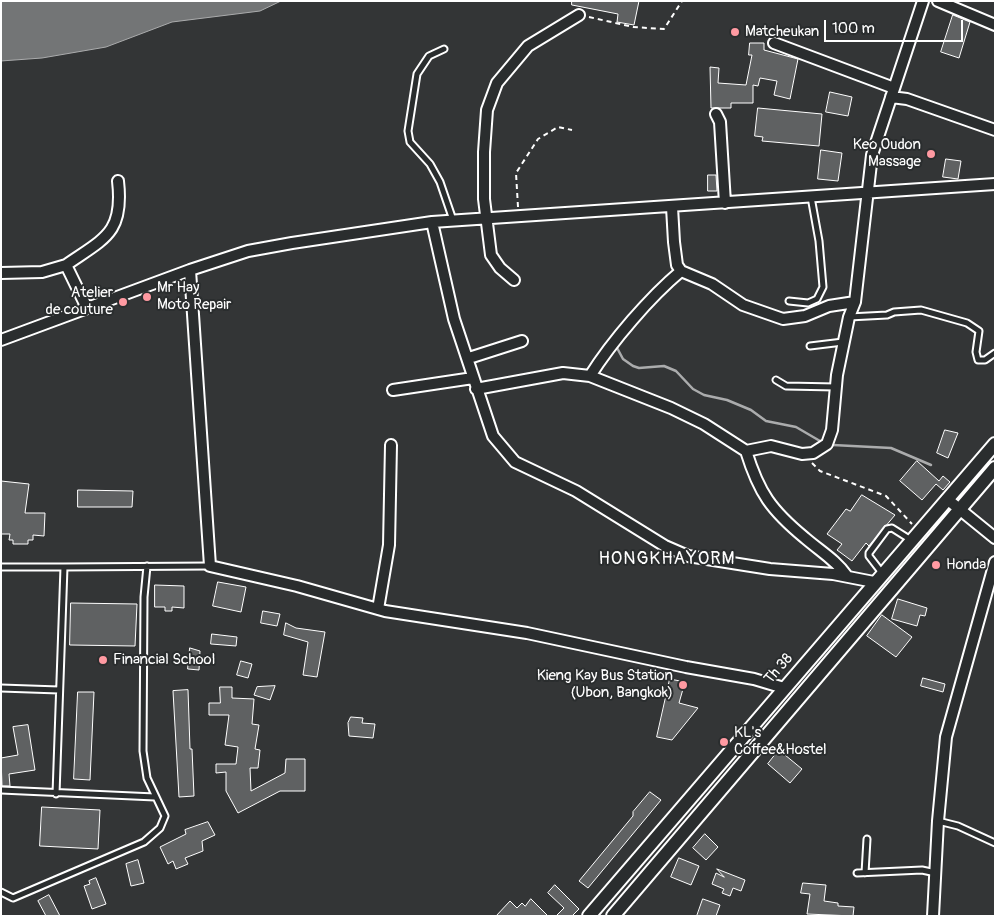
<!DOCTYPE html>
<html>
<head>
<meta charset="utf-8">
<style>
	body { margin:0 }
	#map { position:relative; width:996px; height:917px; overflow:hidden; background:#333536; font-family:Pangolin,sans-serif }
	canvas { display:block }
	.frame { position:absolute; inset:0; border:2px solid #fff; pointer-events:none }
	.scale { position:absolute; left:824px; top:20px; width:139px; height:22px; box-sizing:border-box; border:2px solid #fff; border-top:0; padding-left:6px; font-size:15px; line-height:18px; white-space:nowrap; color:#fff; -webkit-text-stroke:4px #2a2d2e; paint-order:stroke }
</style>
</head>
<body>
<div id="map">
<canvas width="996" height="917"></canvas>
<div class="frame"></div>
<div class="scale">100 m</div>
</div>
<script>
const ctx = document.querySelector('canvas').getContext('2d');
ctx.lineJoin = 'round';
function fill(path, color) {
  ctx.fillStyle = color;
  ctx.fill(path, 'evenodd');
}
function trace(path, color, width, dash) {
  ctx.strokeStyle = color;
  ctx.lineWidth = width;
  ctx.lineCap = dash ? 'butt' : 'round';
  ctx.setLineDash(dash || []);
  ctx.stroke(path);
}
function label(font, color, halo, rows, align = 'center') {
  ctx.font = font + ' Pangolin,sans-serif';
  ctx.lineWidth = 4;
  ctx.setLineDash([]);
  ctx.textBaseline = 'middle';
  ctx.strokeStyle = halo;
  ctx.fillStyle = color;
  for (const [text, x, y, turn = 0] of rows) {
    ctx.save();
    ctx.translate(x, y);
    ctx.rotate((+turn || 0) * Math.PI / 180);
    ctx.textAlign = isNaN(turn) ? turn : align;
    if (halo) ctx.strokeText(text, 0, 0);
    ctx.fillText(text, 0, 0);
    ctx.restore();
  }
}
const water = new Path2D(`
	M1,1H281L260,11L172,22L106,47L42,58L1,61Z`);
fill(water, '#737576');
trace(water, '#abacad', 1);
trace(new Path2D(`
	M616,346L623,359L633,366L639,368L664,366L676,371L693,389L704,395L727,400L751,410L766,421L796,427L820,441
	M833,445L891,448L931,465`), '#abacad', 2.5);
const building = new Path2D(`
	M572,1H639L634,25L617,22L618,14L572,5Z
	M953,15L970,22L959,58L941,52Z
	M750,43H764V50L798,59L790,99L774,95L777,81L760,78L758,86L753,85V103H731V108H711L710,67L719,68L718,83L746,85L752,55H749Z
	M830,92L852,97L848,116L826,112Z
	M758,108L822,114L819,146L762,141L763,137L755,136Z
	M821,150L842,153L838,181L818,179Z
	M946,159L961,161L958,179L943,177Z
	M708,175H716L717,191H708Z
	M945,430L958,433L948,458L937,453Z
	M917,461L939,481L943,476L950,482L943,490L936,484L922,500L900,481Z
	M1,481L29,484L25,513H45L44,536L33,535V540H28V544H13V540H9L10,534H1Z
	M78,490L133,491L132,507H78Z
	M862,495L895,515L869,546L866,543L852,561L837,550L842,544L827,534L846,509L850,511Z
	M218,582L246,587L241,612L213,606Z
	M155,585L184,586V608L172,607V611H165V607H155Z
	M898,599L927,608L925,616L920,615L917,626L892,619Z
	M71,603L137,604L135,646L70,645Z
	M263,611L280,614L277,626L261,623Z
	M882,615L912,637L896,657L867,636Z
	M286,623L296,628L325,632L317,677L303,675L308,642L284,635Z
	M212,634L237,637L236,646L211,644Z
	M190,648L200,651L199,670L188,669Z
	M241,661L252,664L248,678L237,675Z
	M923,678L945,684L943,692L921,686Z
	M670,679L685,682L679,703L698,708L672,740L657,737Z
	M275,686L270,700L254,695L257,687Z
	M220,687H232V698L254,699L252,724L259,725L255,749L260,750L258,768H250L251,791L285,773L286,759H305V791H280L238,813L226,791V772L216,773V764H236L238,747L225,745L229,715H209V703H220Z
	M188,690L190,749H192L194,796L179,797L173,691Z
	M78,692H94L90,780L74,779Z
	M351,717L363,718L362,723L375,724L373,738L349,736L348,723Z
	M28,725L35,770L9,774L10,786H2L1,758L18,755L13,727Z
	M779,750L802,769L790,783L768,764Z
	M650,792L661,800L588,888L579,881L633,816V812Z
	M42,807L100,810L98,849L40,846Z
	M208,822L215,835L202,841L203,851L185,858L188,864L176,869L173,861L168,864L160,847L186,834L185,830Z
	M705,834L718,847L706,860L693,848Z
	M679,858L699,866L691,885L671,877Z
	M138,860L144,883L131,886L126,864Z
	M717,869L745,880L741,891L733,888L730,896L722,893L724,889L712,884L716,873L724,877Z
	M96,878L106,904L92,909L84,886L90,884L89,881Z
	M803,883L826,885L824,901L838,903V906L854,907L853,916L807,914L810,894L801,893Z
	M555,885L579,909L572,916H556L564,908L548,893Z
	M49,895L60,916H46L38,901Z
	M531,899L548,916H496L510,901L517,908L522,903L525,906Z
	M703,899L720,905L716,916H697Z`);
fill(building, '#5f6162');
trace(building, '#fff', 1);
const service = new Path2D(`
	M444,49L429,56L417,74L408,131L410,142L430,164L440,182L453,220
	M789,301L808,303L817,299L823,287L819,241L811,197
	M849,317L887,315L894,312L921,310L967,323L979,331L976,352L978,360H985L995,353
	M810,346L843,342
	M776,380L786,386L836,387
	M1,567H64
	M882,573L869,556V553L887,529L892,528L911,540
	M1,688L59,690
	M1,790L155,797
	M56,794L64,567L210,566
	M938,821L958,826L995,843
	M857,873L922,870L936,873
	M865,873L867,839
	M1,892L13,898L144,842L160,828L165,816L147,778L143,751L144,597L147,566`);
const minor = new Path2D(`
	M938,1L995,25
	M774,43L894,88
	M891,97L907,99L995,130
	M716,114L720,122L725,203
	M672,207L674,242L677,265L681,271L712,284L743,305L783,319L805,316L829,306L855,302
	M432,222L454,319L493,436L515,462L576,491L665,546L688,556L770,569L833,574L874,582
	M66,265C105,238 124,233 118,181
	M190,270L210,566L297,586L385,611L527,633L686,667L754,679L784,688
	M1,273L42,272L66,265L87,308
	M514,280L500,268L491,255L484,199V152L487,110L497,83L528,46L579,15
	M1,340L190,270L248,251L292,243L432,222L995,184
	M469,358L522,341
	M590,376C612,341 650,297 681,271
	M476,389L563,373L590,376L671,408L704,424L746,451
	M393,390L473,378
	M947,499L995,538
	M847,576C836,560 820,551 805,538C771,510 759,493 746,451L771,446L802,454L813,453L827,444L832,430L837,375L849,317L855,302L872,155L923,1
	M378,609L389,545L391,445
	M933,916L938,821L946,737L995,562`);
const tertiary = new Path2D(`
	M589,916L995,444
	M613,916L995,468`);
trace(service, '#fff', 9);
trace(minor, '#fff', 14);
trace(tertiary, '#fff', 16);
trace(new Path2D(`
	M589,17L633,27L664,29L682,1
	M518,207L516,173L538,139L558,127L572,130
	M812,463L820,471L886,496L912,524`), '#fff', 2, [5, 4]);
trace(service, '#2a2d2e', 5);
trace(minor, '#2a2d2e', 10);
trace(tertiary, '#2a2d2e', 12);
for (const [x, y, r, color] of [
	[735,32,5,"#ff9aa2"],
	[931,154,5,"#ff9aa2"],
	[147,297,5,"#ff9aa2"],
	[123,302,5,"#ff9aa2"],
	[936,565,5,"#ff9aa2"],
	[103,660,5,"#ff9aa2"],
	[683,685,5,"#ff9aa2"],
	[724,742,5,"#ff9aa2"]
]) {
  const dot = new Path2D();
  dot.arc(x, y, r, 0, 2 * Math.PI);
  ctx.fillStyle = color;
  ctx.fill(dot);
  trace(dot, '#2a2d2e', 2);
}
label('15px', '#fff', '#2a2d2e', [
	["Matcheukan",745,32],
	["Keo Oudon",921,145,"right"],
	["Massage",921,162,"right"],
	["Mr Hay",157,288],
	["Moto Repair",157,305],
	["Atelier",113,293,"right"],
	["de couture",113,310,"right"],
	["Honda",946,565],
	["Financial School",113,660],
	["Kieng Kay Bus Station",673,676,"right"],
	["(Ubon, Bangkok)",673,693,"right"],
	["KL's",734,733],
	["Coffee&Hostel",734,750]
], 'left');
label('15px', '#fff', '#2a2d2e', [
	["Th 38",779,669,-49]
]);
ctx.letterSpacing = '1px';
label('18px', '#fff', '#2a2d2e', [
	["HONGKHAYORM",667,559]
]);
ctx.letterSpacing = '0px';
</script>
</body>
</html>
